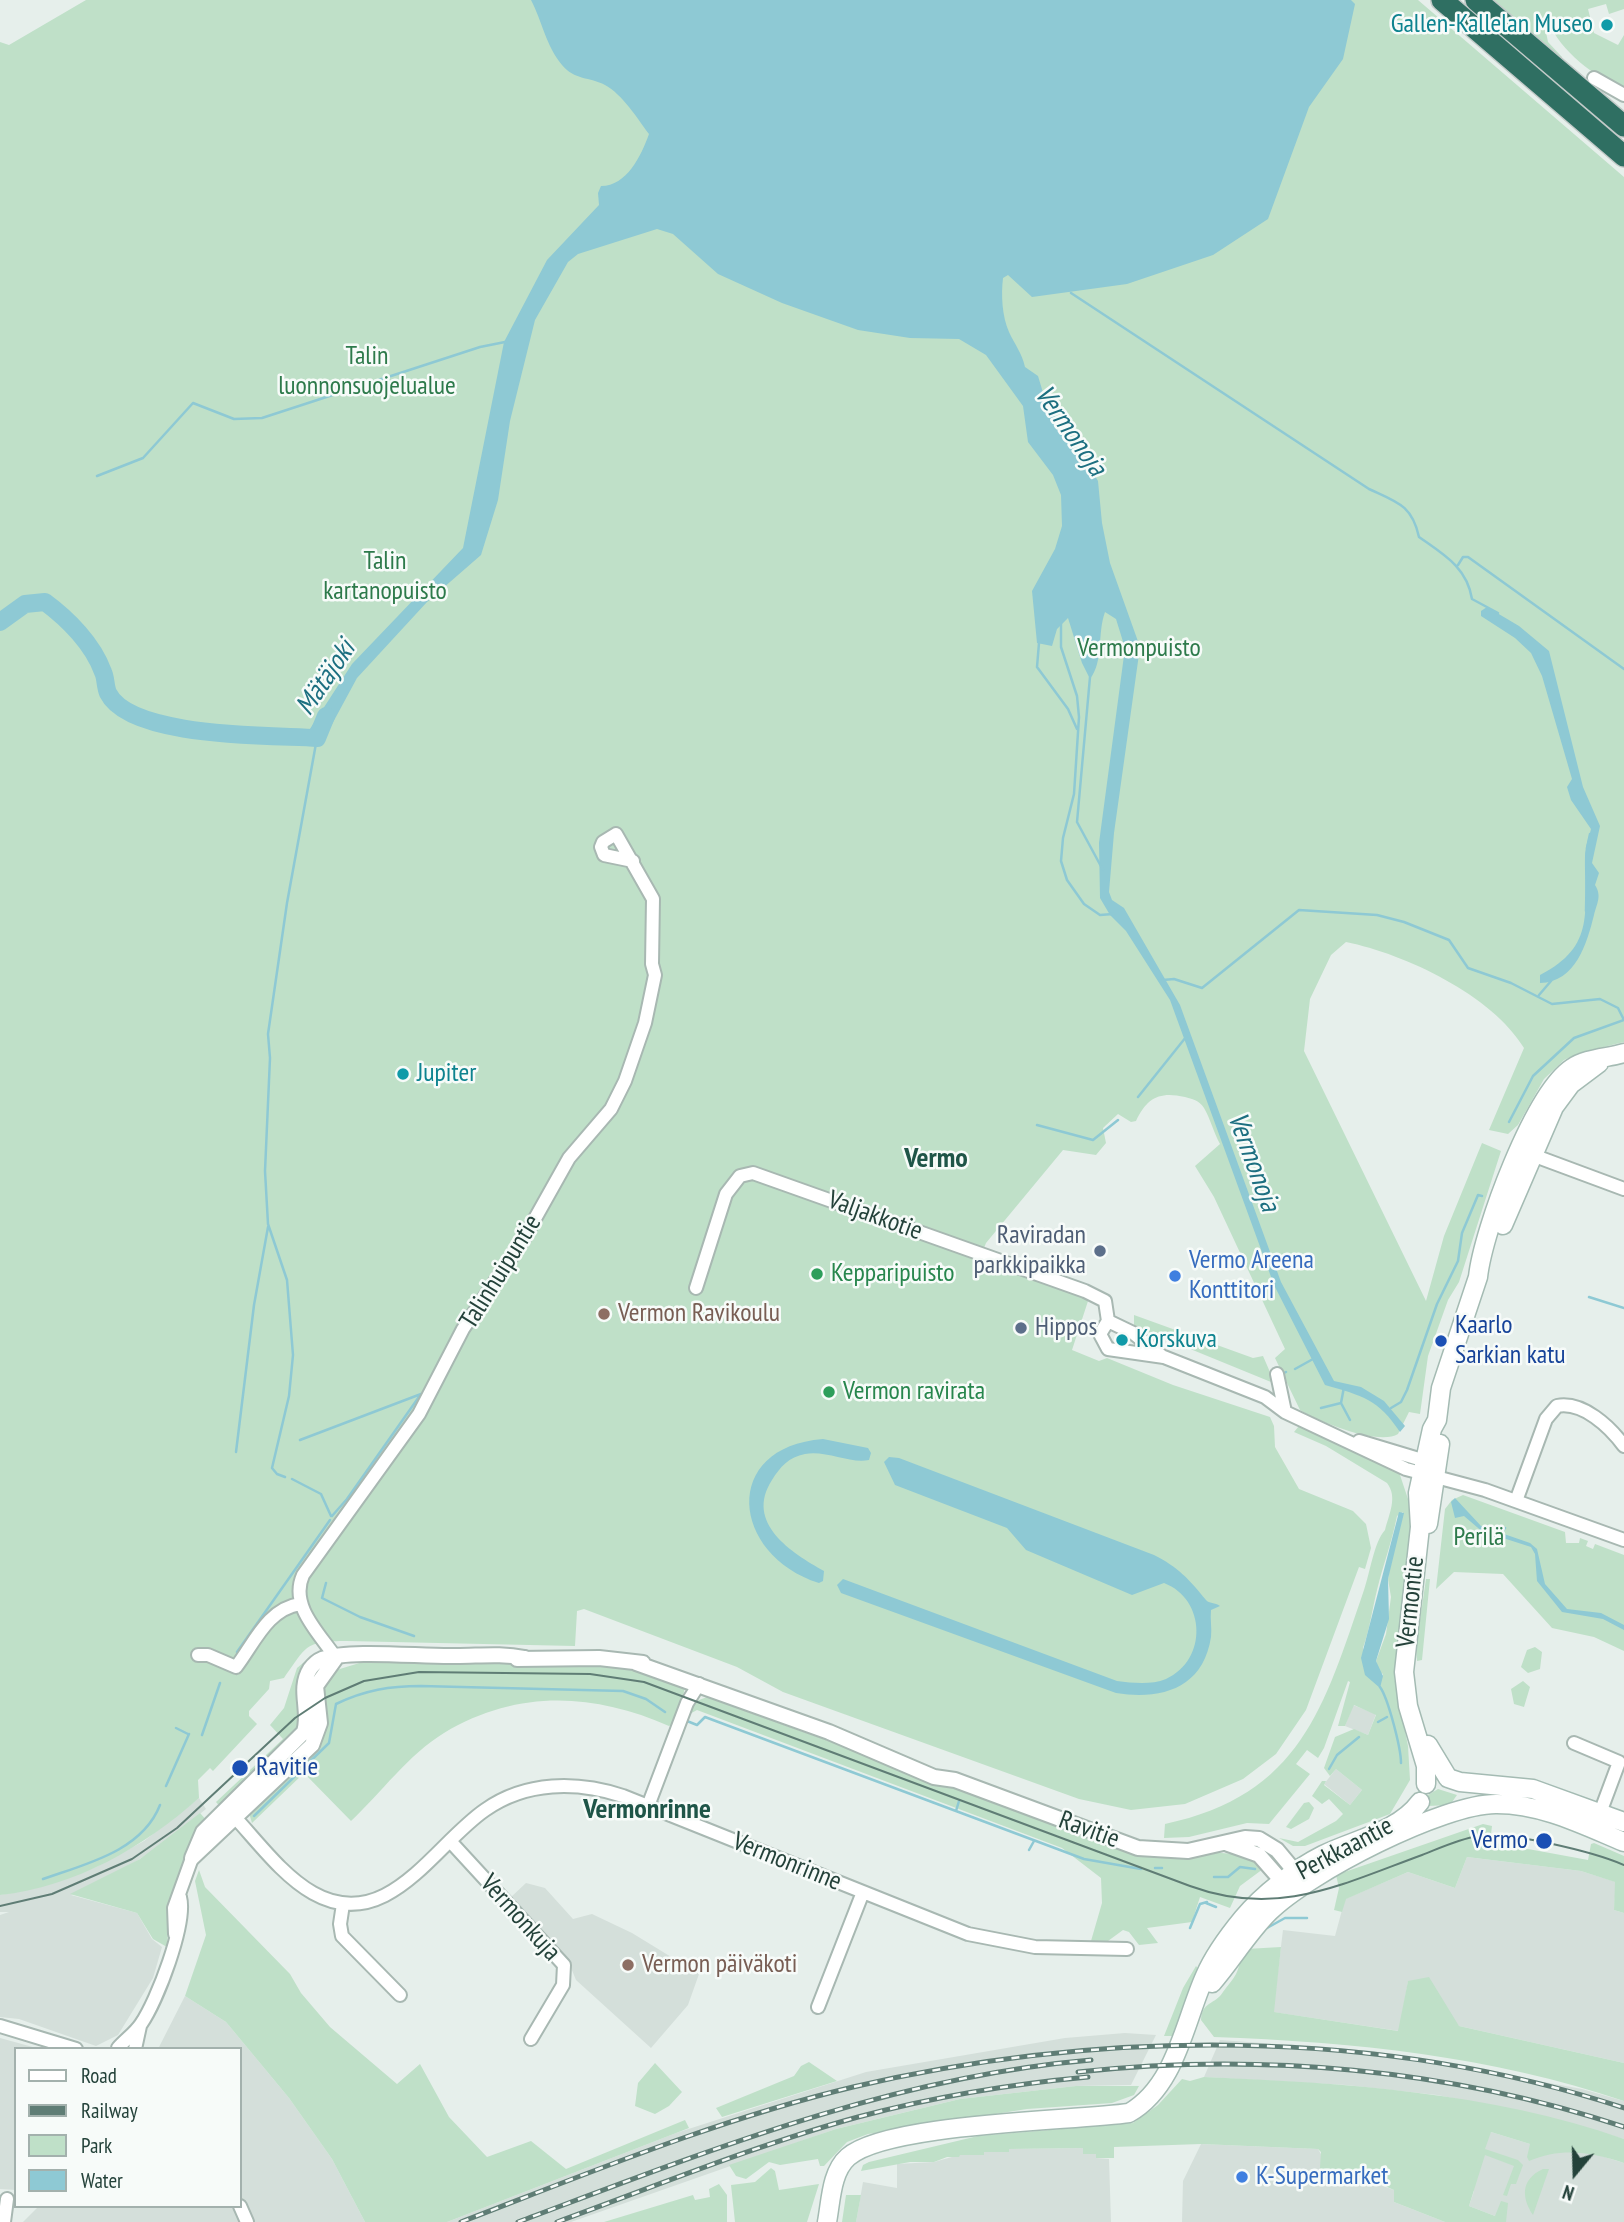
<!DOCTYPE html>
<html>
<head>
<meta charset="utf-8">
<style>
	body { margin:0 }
	#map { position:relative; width:1624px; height:2222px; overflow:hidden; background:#e6efeb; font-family:"PT Sans Narrow",sans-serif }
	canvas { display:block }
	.legend { position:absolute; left:14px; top:2047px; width:228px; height:161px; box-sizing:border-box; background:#f7fbf9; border:2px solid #a3b1ad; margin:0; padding:9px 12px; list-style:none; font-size:21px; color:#24423a }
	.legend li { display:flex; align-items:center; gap:14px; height:35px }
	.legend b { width:35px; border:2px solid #a3b1ad }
	.north { position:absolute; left:1540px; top:2138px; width:70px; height:70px; -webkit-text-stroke:5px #f7fbf9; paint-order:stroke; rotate:199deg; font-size:19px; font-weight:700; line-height:28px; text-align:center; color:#24423a }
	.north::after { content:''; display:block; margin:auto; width:24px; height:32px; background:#24423a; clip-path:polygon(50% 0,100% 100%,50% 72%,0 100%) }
</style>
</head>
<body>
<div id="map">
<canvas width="1624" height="2222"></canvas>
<ul class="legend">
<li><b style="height:9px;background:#fff"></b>Road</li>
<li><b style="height:9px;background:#5f7d75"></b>Railway</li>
<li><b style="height:19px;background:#bfe0c8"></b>Park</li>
<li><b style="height:19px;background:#8ec9d4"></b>Water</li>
</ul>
<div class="north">N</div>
</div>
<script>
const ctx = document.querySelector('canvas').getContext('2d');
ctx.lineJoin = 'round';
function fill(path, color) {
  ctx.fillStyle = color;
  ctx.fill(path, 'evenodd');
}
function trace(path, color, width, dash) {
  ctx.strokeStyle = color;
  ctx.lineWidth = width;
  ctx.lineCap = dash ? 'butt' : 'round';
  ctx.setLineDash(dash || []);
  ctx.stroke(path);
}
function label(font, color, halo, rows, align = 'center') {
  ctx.font = font + ' "PT Sans Narrow",sans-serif';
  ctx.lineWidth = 5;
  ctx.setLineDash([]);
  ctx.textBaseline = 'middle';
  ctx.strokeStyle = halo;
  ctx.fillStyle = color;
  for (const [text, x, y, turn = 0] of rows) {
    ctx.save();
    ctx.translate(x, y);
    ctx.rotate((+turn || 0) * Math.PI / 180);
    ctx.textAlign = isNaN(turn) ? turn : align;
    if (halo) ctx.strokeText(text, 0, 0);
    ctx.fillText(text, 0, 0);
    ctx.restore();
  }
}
fill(new Path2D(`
	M1353,1705L1376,1714L1368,1735L1345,1726Z
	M1336,1769L1362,1790L1350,1805L1324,1784Z
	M199,1798L206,1809L159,1847L111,1877L71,1895L137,1913L152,1939L162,1947L153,1978L118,2035L96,2046L19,2019L0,2017V1915L9,1912H0V1895L43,1886L96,1867L144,1841Z
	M1467,1857L1581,1871L1616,1882L1614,1910L1624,1913V2063L1459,2026L1408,1982L1399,2031L1273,2012L1283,1930L1335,1936L1345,1899L1408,1872L1455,1888Z
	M526,1883L545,1888L573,1919L592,1914L632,1933L699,1974L688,2005L651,2048L576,1980L567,1958L510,1898Z
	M185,1996L226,2022L289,2098L332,2159L365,2222H23L39,2206H240V2049H158Z
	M1125,2033L1156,2035L1131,2085L1076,2086L960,2099L836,2129L571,2222H447L676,2133L866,2072L1065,2038Z
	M0,2038L40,2049H16V2190L0,2189Z
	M1220,2040L1374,2051L1582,2089L1624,2101V2139L1543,2116L1437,2095L1346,2085L1204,2077Z
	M1491,2132L1530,2144L1566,2145L1624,2163V2222H1503L1495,2216L1469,2206L1474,2191L1438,2178Z
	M1201,2144L1318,2149L1337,2182L1345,2177L1355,2176L1394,2190V2202L1445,2222H1182L1183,2181Z
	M1083,2148L1096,2154V2158L1109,2159L1111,2222H856L863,2182L897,2188V2164L934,2162L959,2155H984V2152L1009,2149Z`), '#d4dfda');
fill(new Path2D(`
	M86,0H569L972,304L1278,0H1418L1624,177V1042L1579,1053L1564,1060L1544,1079L1518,1125L1508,1134L1489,1130L1524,1048C1492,995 1405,954 1346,942L1331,955L1310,999L1304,1051L1426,1301L1444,1236L1482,1143L1501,1151L1459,1282L1448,1300L1428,1356L1420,1414L1409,1412L1398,1434C1379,1446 1319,1422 1300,1410L1275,1358L1285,1349L1214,1197L1195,1166L1220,1144C1214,1133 1210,1118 1204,1108C1199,1100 1192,1099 1185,1097C1159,1091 1147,1098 1136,1121L1131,1122L1118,1114L1103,1128L1106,1143L1096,1155L1063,1150L986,1243L980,1258L1089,1298L1072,1350L1099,1361L1107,1358L1173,1385L1270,1417L1274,1426L1275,1447L1299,1489L1353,1511L1366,1524L1371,1548L1365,1569L1359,1567L1306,1710L1276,1754L1243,1779L1185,1804L1131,1810L1079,1799L783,1692L737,1667L584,1609L577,1611L575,1646L347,1641C304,1641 307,1646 284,1678L270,1681L269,1689L249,1711V1716L257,1724L213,1771L210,1768L198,1780L199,1798C144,1847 75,1887 0,1895V42L9,45Z
	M1487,0H1624V9L1609,14L1606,4L1588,9L1594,33L1618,45L1624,35V90C1594,76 1561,52 1548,21L1544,22L1548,42L1562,57L1557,61Z
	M1134,1315L1253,1358L1263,1356L1273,1379L1271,1382L1134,1326Z
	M1299,1426L1399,1472L1410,1505V1534L1394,1676L1408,1746L1410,1780L1390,1814L1305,1846H1293L1279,1838L1298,1842L1336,1821L1343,1814L1329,1799L1322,1804L1312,1796L1322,1781H1326L1324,1785L1350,1805L1362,1790L1336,1769L1330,1776L1324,1768L1335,1737L1354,1729L1368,1735L1376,1715L1354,1705L1345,1726H1338L1350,1682L1348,1681L1324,1748L1318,1758L1307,1750L1296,1764L1310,1774L1269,1824L1247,1823L1189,1837L1164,1838L1165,1824C1301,1795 1324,1707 1364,1590C1370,1573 1374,1542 1385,1530C1389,1514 1398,1497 1387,1483L1326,1446L1294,1432ZM1403,1512L1392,1553L1388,1579L1391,1597L1386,1634L1376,1661L1379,1672L1383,1674L1380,1684L1363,1648C1370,1628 1372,1610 1377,1590C1383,1565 1392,1542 1397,1516Z
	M1463,1495L1565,1532L1566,1543H1579L1580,1538L1588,1541L1586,1546L1593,1549L1595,1544L1624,1555V1651L1594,1637L1552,1628L1503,1574L1454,1572L1436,1589L1445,1509L1452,1500Z
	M1426,1579H1430L1422,1660L1417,1661L1416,1647Z
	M1535,1647L1542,1652L1540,1669L1528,1673L1521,1667L1527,1650Z
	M315,1653L298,1731L222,1809L216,1802L283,1739L270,1725L284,1708L297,1668Z
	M366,1661L597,1663L631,1667L685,1687L678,1721L669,1726C593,1693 518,1689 444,1733C409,1754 381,1793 351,1821L304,1773L252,1823L249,1813L306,1756L321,1692L330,1672Z
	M1523,1681L1530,1687L1524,1707L1514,1704L1511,1689Z
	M707,1697L1144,1855C1183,1861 1232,1839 1263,1869L1240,1886L1230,1908L1200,1897L1192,1922L1147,1928L1158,1943L1139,1945L1129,1932L1123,1930L1108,1941H1091L1102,1903L1101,1878L1062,1848L697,1710L686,1716L694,1702Z
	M1438,1789L1457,1795L1450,1805L1428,1806V1795Z
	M1309,1802L1314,1808L1309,1819L1291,1829L1286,1827L1304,1803Z
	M200,1813L208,1822L169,1921L167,1947L153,1939L137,1913L70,1894L140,1859Z
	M1483,1824L1492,1826L1490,1842L1588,1860L1591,1844L1594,1843L1624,1856V1913L1614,1910L1615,1882L1581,1871L1467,1857L1455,1888L1408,1872L1346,1899L1342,1912L1334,1910L1339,1888L1336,1875Z
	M199,1870L205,1887L290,1974L301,1993L330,2027L397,2084L420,2064L449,2117L487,2157L531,2141L566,2169L685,2120L689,2128L447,2222H365L332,2159L289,2098L226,2022L185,1996L206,1935L195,1881Z
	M1281,1947L1274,2012L1398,2031L1408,1981L1429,1977L1459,2026L1624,2063V2101C1491,2056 1354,2042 1214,2037L1201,2020C1202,2001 1215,2005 1223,1992C1227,1986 1233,1980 1236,1974C1240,1967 1239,1959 1246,1949Z
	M1196,1966L1200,1971L1173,2036H1164L1183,1988Z
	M809,2062L837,2081L722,2117L716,2108L794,2076L801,2066Z
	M655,2063L682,2092L669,2106L655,2114L635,2106L638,2083Z
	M1204,2077C1345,2083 1490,2092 1624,2139V2163C1592,2152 1561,2147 1529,2161L1527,2157L1530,2144L1491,2132L1485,2149L1518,2160L1523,2165L1516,2184H1511L1507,2196L1503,2195L1514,2166L1485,2155L1469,2206L1495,2216L1501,2201L1508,2203L1506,2222H1445L1394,2202V2190C1381,2185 1361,2173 1348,2176C1338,2179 1331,2183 1319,2183L1321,2152L1318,2149L1201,2144L1114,2147V2158H1096V2154H1083V2148L1009,2149V2152H984V2155H960L959,2157H947L934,2162H910L861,2171L863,2165L869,2162L978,2136L1133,2123L1158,2105L1182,2079L1190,2081Z
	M1076,2086H1139L1134,2095L1112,2103L1027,2109L868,2134L847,2142L824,2166H820L818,2159L780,2165L769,2162L746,2179L736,2176L729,2165L836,2129L960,2099Z
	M771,2168L775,2171L779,2190L819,2184L807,2222H735L731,2185L755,2182Z
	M1543,2169H1549L1533,2215C1521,2197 1521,2179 1543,2169Z
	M719,2184L727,2195V2222H604L693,2195L695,2200L710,2197L709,2189Z
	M846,2195H861L856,2222H842Z`), '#bfe0c8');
fill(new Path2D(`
	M531,0H1351L1355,4L1343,59L1309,107L1268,219L1213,255L1127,284L1032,297L1008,275L1003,278C1001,295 1002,316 1009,332C1015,345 1022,353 1025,367L1038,376L1048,409L1066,427L1098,481L1102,523L1110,563L1140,647L1114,833L1109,892L1112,900L1124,908L1180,1005L1281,1282L1334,1381L1361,1387L1384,1401L1405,1426L1400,1432C1378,1399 1363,1396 1325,1385L1274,1285L1170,1000L1126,931L1110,915L1100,898L1099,843L1125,648L1116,619L1105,612C1097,634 1104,661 1090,679L1082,663L1068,618L1057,629L1052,646L1037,643L1032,591L1055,549L1062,526L1061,495L1053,475L1028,442L1023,406L986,355L959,339L910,338L858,330L782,303L718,274L673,234L657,229L578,254L568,262L535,320L510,421L498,500L481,555L427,602L357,678L324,739L308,732L352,664L463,548L504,342L547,260L599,205L598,193L601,186C627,186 641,156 649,134C637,118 623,95 605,85C590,77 574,80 562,65C546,46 542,21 531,0Z
	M1487,607L1519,626L1549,651L1583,787L1600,826L1592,863L1599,873L1595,885C1602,896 1597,903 1594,915C1587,943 1576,982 1540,983V975C1597,946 1584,910 1585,856C1585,848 1589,837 1591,829L1571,800L1567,787L1572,779L1542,676L1531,653L1515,638L1481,616V611Z
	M823,1439L868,1448L871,1453L869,1460C850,1464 826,1450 805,1454C789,1457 780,1467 772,1480C744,1523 792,1553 824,1571L823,1581L819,1583C731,1555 720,1447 823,1439Z
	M889,1457L899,1458L1154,1555C1178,1567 1189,1579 1206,1600C1209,1604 1215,1602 1220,1606L1211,1610C1210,1619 1212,1628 1211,1637C1203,1689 1161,1700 1116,1693L841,1593L837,1585L843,1579L1117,1681C1133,1683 1151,1685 1166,1679C1208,1660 1206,1599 1164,1583L1132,1595L1026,1550L1007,1528L895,1485L884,1462Z
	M1455,1498L1481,1526H1497L1504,1534L1530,1543L1537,1549L1545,1584L1567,1609L1601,1613L1624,1625V1630L1603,1619L1562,1612L1537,1581L1535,1554L1531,1547L1500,1537L1491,1539L1464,1516L1455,1518L1451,1502Z
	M1399,1512L1404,1513L1388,1579L1389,1619L1376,1661L1383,1676L1380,1688L1365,1675L1361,1658Z`), '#8ec9d4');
trace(new Path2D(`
	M1071,293L1369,489C1397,502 1412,505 1419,537C1443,554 1467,567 1472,599L1498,613
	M97,476L143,458L193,403L234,419L262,418L480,347L505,342
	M1458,565L1463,557H1468L1624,669
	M1061,621V647L1077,696L1079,717L1074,794L1063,838L1061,861L1067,880L1084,904L1100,915L1113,914
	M1039,643L1037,667L1068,709L1077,729
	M1090,677L1077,822L1103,870
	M1587,848L1590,834
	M1586,911L1587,865
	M1163,980L1174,979L1202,988L1299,910L1377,915L1404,922L1449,940L1468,968L1511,983L1552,1004L1600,999L1618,1008L1624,1020
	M1539,995L1551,981
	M1138,1097L1186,1037
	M1509,1122L1533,1076L1574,1038L1624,1020
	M1037,1125L1093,1140L1118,1120
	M1589,1297L1624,1308
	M1295,1369L1313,1359
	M1284,1373L1286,1372
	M1344,1387L1341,1403L1350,1420
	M1321,1408L1341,1403
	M1391,1408L1401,1402L1407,1390L1437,1304L1458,1261L1462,1233L1478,1195L1482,1196
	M300,1440L421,1394L347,1499L332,1516
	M236,1452L254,1305L268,1227
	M285,1477L277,1474L272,1468L289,1396L293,1355L287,1280L268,1224L265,1171L270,1058L268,1034L287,903L317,738
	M292,1479L321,1494L331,1516
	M1502,1531L1505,1528
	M326,1583L322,1598L360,1617L414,1636
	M237,1652L330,1520
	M1380,1687C1388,1698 1401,1748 1401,1763
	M687,1721L697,1725L705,1717L1084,1859L1141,1869
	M1378,1722L1387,1717
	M176,1728L188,1734
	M202,1735L220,1683
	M1329,1769L1337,1755L1359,1737
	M166,1786L189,1734
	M956,1811L959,1801
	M254,1816L329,1743L336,1704C365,1690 390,1686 421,1686L623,1691L646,1699L665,1712
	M1029,1850L1034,1841
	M1155,1868H1162
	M1214,1877H1228L1240,1867L1255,1869
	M43,1879C86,1864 142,1851 160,1805
	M1206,1903L1216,1907
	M1190,1928L1200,1904L1207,1902
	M1267,1928L1285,1918H1307`), '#8ec9d4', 2.5);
trace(new Path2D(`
	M0,622L25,604L45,602C68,619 93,644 103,672C106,678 105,686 108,693C130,738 270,735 317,738L326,716`), '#8ec9d4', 18);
const minor = new Path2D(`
	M1594,78L1624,95
	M1527,1153L1624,1189
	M696,1288L726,1194L740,1176L753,1173L1085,1291L1105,1301L1108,1321L1100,1334L1108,1349L1164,1357L1265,1397L1285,1412L1406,1469L1485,1490L1624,1540
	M1108,1321L1133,1333L1163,1357
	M1277,1374L1285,1412
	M1359,1441L1432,1463
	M1516,1501L1546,1419L1557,1406C1583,1401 1610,1427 1624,1446
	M198,1655H208L236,1667C254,1644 267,1609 300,1604
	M336,1658C320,1634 289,1606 303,1575L419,1414L463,1329L523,1240L569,1158L611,1109L625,1081L645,1023L655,975L652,964L653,899L616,834L603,842L601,847L604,855L633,861
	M1574,1743L1619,1762L1597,1821
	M648,1806L687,1703L699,1684
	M230,1812C255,1838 281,1875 313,1893C387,1935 434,1845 485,1810C526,1781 577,1781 623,1796L968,1934L1035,1947L1127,1949
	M450,1841L564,1965L563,1985L531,2039
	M343,1904L340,1924L342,1936L400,1995
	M175,1934L174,1908L192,1858
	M818,2007L863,1892
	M0,2026L76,2049
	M118,2048C125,2040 135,2033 141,2024C157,2001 187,1923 180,1897
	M135,2049L140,2026
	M240,2206L247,2222
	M4,2222L7,2199`);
const tertiary = new Path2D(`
	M517,1659L599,1658L643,1663
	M636,1663L829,1732L934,1777L955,1780L1138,1848L1188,1851L1245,1838L1259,1839L1277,1850L1302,1880
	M1228,1844L1259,1855L1287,1887
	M192,1858L203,1832L304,1732C311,1710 297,1690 310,1669C313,1665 317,1661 322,1659C352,1649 421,1657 456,1656C480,1656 500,1653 525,1658
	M192,1858L312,1745L320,1723L316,1686L336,1658`);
const secondary = new Path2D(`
	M1503,1225L1554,1107L1571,1084L1599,1063
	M1428,1524L1440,1444
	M1428,1745L1448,1778
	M1448,1778L1460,1782L1533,1789L1624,1822
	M1426,1784V1766L1408,1706L1404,1672L1420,1527L1418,1493L1432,1429L1437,1420L1441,1388L1478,1277C1483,1230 1534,1093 1572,1068C1586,1058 1608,1058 1624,1053
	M1212,1983C1232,1960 1247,1934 1269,1912C1308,1873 1444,1803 1497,1804C1542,1804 1583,1825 1624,1842
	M827,2222C831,2201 831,2172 848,2157C886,2123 1072,2121 1129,2113C1176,2086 1184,2023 1205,1976C1214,1955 1229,1935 1243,1918C1263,1894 1295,1869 1323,1855C1355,1839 1398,1832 1420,1802`);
const motorway = new Path2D(`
	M1442,0L1624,156
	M1476,0L1624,126`);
trace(minor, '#a8b8b2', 16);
trace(tertiary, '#a8b8b2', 18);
trace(secondary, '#a4bbb3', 21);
trace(motorway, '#c2cac8', 24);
trace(minor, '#fff', 12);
trace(tertiary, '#fff', 14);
trace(secondary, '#fff', 18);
trace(motorway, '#2f6f62', 21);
trace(new Path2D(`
	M0,1906L52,1894L132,1859L177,1828L295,1718L325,1698L364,1681L419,1672L590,1674L644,1682L1190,1886C1277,1918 1340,1885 1422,1855C1440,1848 1459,1839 1478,1836C1509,1831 1594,1852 1624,1865`), '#5f7d75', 2);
const rail = new Path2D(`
	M1078,2072C1258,2052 1451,2069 1624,2127
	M461,2222C589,2173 719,2119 853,2087C1103,2029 1378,2027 1624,2108
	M518,2222C705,2152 891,2077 1091,2060
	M557,2222C656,2186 756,2145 858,2117C933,2097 1011,2084 1088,2077`);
trace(rail, '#5f7d75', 5);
trace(rail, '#f7fbf9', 2.5, [8]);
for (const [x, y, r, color] of [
	[1607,25,7,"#0f9aa8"],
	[403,1074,7,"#0f9aa8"],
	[1100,1251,7,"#5c6f8a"],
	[817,1274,7,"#2e9e5b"],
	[1175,1276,7,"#3f7fe0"],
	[604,1314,7,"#8d6e63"],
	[1021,1328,7,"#5c6f8a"],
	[1122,1340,7,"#0f9aa8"],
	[1441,1341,7,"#1a4fb4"],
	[829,1392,7,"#2e9e5b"],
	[240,1768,9,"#1a4fb4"],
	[1544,1841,9,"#1a4fb4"],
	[628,1965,7,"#8d6e63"],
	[1242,2177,7,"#3f7fe0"]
]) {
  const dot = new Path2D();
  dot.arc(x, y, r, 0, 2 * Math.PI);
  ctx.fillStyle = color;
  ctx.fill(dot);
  trace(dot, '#f7fbf9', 2.5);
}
label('26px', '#0d838f', '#f7fbf9', [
	["Gallen-Kallelan Museo",1593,25,"right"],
	["Jupiter",417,1074],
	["Korskuva",1136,1340]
], 'left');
label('26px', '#2d7a4b', '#f7fbf9', [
	["Talin",367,357],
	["luonnonsuojelualue",367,387],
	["Talin",385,562],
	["kartanopuisto",385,592],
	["Vermonpuisto",1139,649],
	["Perilä",1479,1538]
]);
label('26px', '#24423a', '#f7fbf9', [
	["Valjakkotie",875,1216,20],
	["Talinhuipuntie",501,1272,-58],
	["Vermontie",1411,1602,-84],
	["Ravitie",1089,1830,20],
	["Perkkaantie",1345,1849,-28],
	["Vermonrinne",787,1862,22],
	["Vermonkuja",520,1918,48]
]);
label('26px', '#4e5e75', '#f7fbf9', [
	["Raviradan",1086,1236],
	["parkkipaikka",1086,1266],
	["Hippos",1035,1328,"left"]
], 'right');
label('26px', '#366cbe', '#f7fbf9', [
	["Vermo Areena",1189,1261],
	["Konttitori",1189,1291],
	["K-Supermarket",1256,2177]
], 'left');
label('26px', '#27864d', '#f7fbf9', [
	["Kepparipuisto",831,1274],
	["Vermon ravirata",843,1392]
], 'left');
label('26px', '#785e54', '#f7fbf9', [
	["Vermon Ravikoulu",618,1314],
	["Vermon päiväkoti",642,1965]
], 'left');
label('26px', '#164399', '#f7fbf9', [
	["Kaarlo",1455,1326],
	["Sarkian katu",1455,1356],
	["Ravitie",256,1768],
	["Vermo",1528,1841,"right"]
], 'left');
label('italic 28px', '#1c6f80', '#f7fbf9', [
	["Vermonoja",1070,431,55],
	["Mätäjoki",326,678,-56],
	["Vermonoja",1253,1162,70]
]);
label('bold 28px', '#1f5548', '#f7fbf9', [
	["Vermo",936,1159],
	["Vermonrinne",647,1810]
]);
</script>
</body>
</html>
